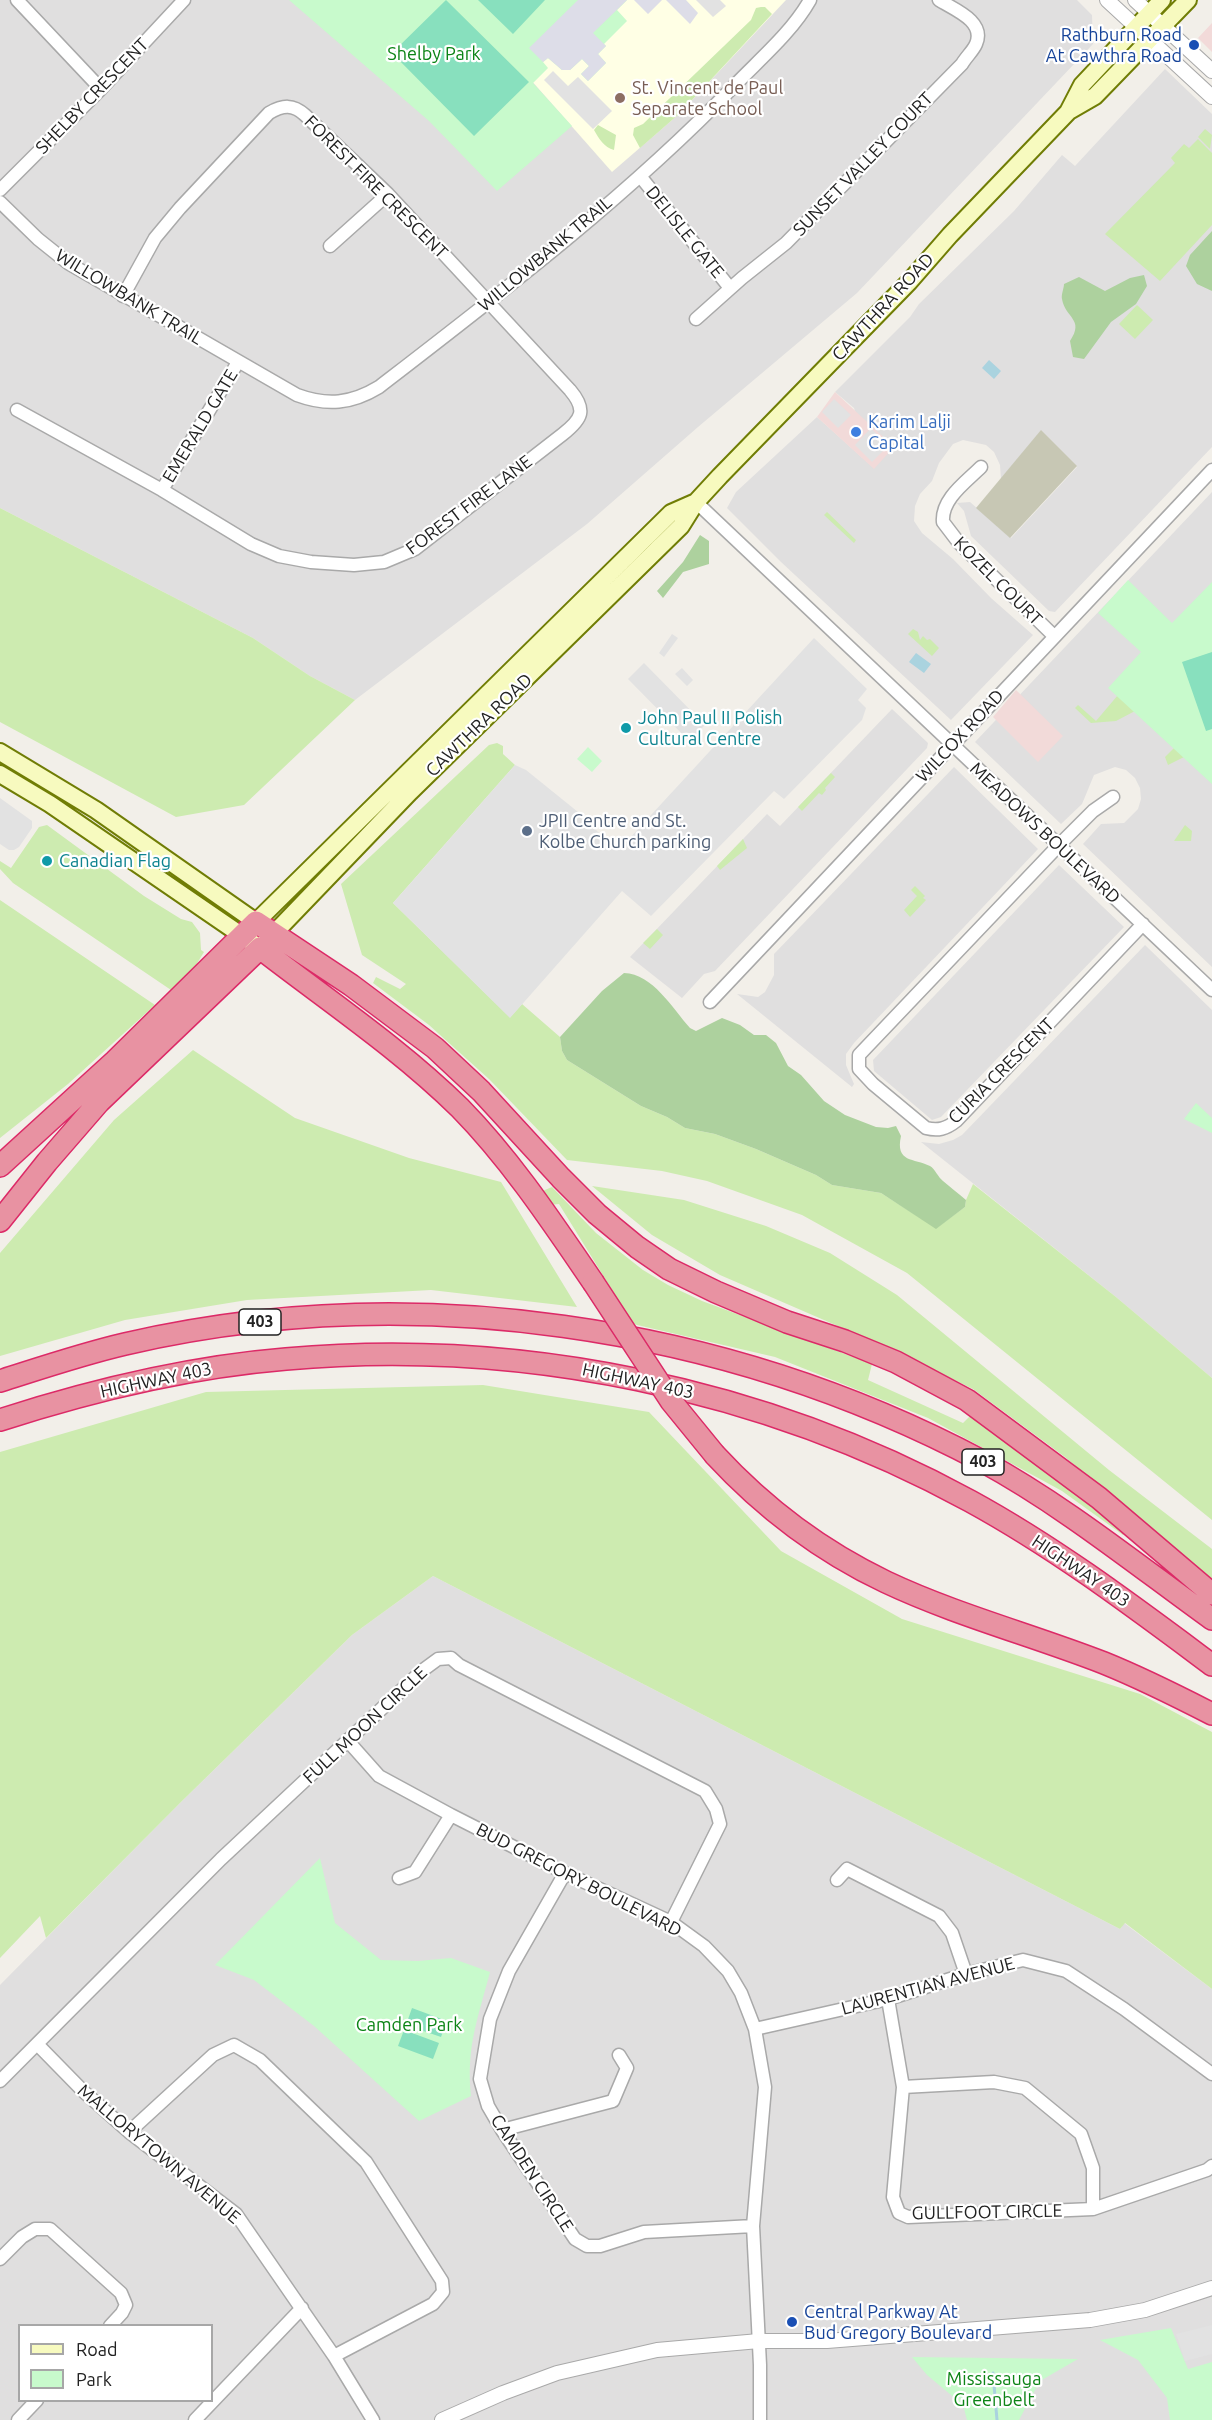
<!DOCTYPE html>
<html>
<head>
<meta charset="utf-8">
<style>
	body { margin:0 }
	#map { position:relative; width:1212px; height:2420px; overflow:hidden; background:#f2efe9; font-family:Ubuntu,sans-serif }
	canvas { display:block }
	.legend { position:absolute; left:18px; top:2324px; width:195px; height:78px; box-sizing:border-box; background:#fff; border:2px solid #a7a7a7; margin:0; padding:8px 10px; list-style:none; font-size:18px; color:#222 }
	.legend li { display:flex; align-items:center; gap:12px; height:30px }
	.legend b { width:30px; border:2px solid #a7a7a7 }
</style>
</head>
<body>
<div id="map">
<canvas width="1212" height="2420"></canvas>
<ul class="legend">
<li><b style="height:8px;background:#f7fabf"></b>Road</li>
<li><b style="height:16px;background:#c8facc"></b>Park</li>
</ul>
</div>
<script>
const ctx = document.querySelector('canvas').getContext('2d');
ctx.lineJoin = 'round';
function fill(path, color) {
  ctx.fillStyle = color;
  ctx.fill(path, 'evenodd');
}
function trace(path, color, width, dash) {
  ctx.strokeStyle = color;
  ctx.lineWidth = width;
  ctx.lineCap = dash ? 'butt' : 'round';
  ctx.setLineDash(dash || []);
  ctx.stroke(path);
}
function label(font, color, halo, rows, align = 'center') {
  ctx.font = font + ' Ubuntu,sans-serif';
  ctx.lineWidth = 4.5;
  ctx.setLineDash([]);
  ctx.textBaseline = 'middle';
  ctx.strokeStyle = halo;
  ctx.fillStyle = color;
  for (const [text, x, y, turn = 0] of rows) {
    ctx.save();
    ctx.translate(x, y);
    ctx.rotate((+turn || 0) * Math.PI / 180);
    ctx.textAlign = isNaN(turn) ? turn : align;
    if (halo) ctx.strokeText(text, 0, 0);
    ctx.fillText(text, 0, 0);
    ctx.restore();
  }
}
fill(new Path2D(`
	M0,0H1077L1092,15L1093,44L857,293L698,427L587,524L355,700L310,676L253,638L0,508Z
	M1165,69L1212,114V447L1055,612L1049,611L971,536L964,511L957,503L970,502L1011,538L1077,467L1041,431L1001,479L1000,465L994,452L986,445L963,440L953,444L939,463L932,481L920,494L915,506L914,521L922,533L953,559L991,598L1033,635L951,720L781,562L727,508L736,492L817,417L874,468L854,408L835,392L910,317L919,304L1014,211L1062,155L1075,166Z
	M1212,492V967L1083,844L1101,824L1124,823L1138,809L1141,799L1140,788L1135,778L1126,770L1115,767L1094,775L1082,804L1061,824L975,742Z
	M892,709L928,743L927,748L715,971L704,974L682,998L630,957L767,814L780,826Z
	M954,767L1038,849L854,1043L846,1054V1065L854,1084L852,1087L737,994L758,997L765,992L774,975V954Z
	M1059,865L1124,927L941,1117L932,1120L874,1071L873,1060Z
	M1145,945L1212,1010V1378L1116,1297L921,1142L939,1144L953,1140L962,1135Z
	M433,1576L1120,1929L1124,1923L1212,1989V2420H0V1985L176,1807L352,1635ZM20,2326H212V2400H20Z`), '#e0dfdf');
fill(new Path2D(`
	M1212,23V52L1198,38Z
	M835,392L894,447L874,469L817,417Z
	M1016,690L1063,736L1038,762L993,717Z`), '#f2dad9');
fill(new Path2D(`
	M578,0H786L679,114L612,172L515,62Z`), '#ffffe5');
fill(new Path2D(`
	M1041,430L1077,466L1010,538L976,508Z`), '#c7c7b4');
fill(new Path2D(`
	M761,7H765L772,14L679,114L640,148L633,135L634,128L643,124L751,20L756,8Z
	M598,125L616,135L614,150C604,147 599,139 594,130Z
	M1205,129L1212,135L1210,149L1198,137Z
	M1198,139L1212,153V225L1160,281L1105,234L1175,163L1171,158L1184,144L1189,148Z
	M1137,305L1153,320L1135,339L1119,324Z
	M0,508L253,638L310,676L355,700L244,805L176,817L0,722Z
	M827,512L856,540L854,543L824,515Z
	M913,629L918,632L920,640L923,636L927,640L930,639L939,648L932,656L908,634Z
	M1118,695L1135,711L1116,721L1091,723L1075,708L1078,705L1096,721Z
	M497,743L503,746V754L515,765L393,903L510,1017L522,1004L560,1037L562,1051L567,1060L641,1106L667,1117L685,1128L715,1134L756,1149L816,1175L832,1185L881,1193L936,1228L965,1207L966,1200L973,1184L1116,1297L1212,1378V1520L907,1273L802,1215L707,1181L662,1171L567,1160L489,1079L429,1025L373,983L376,977L400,989L406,984L362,955L341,884L489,745Z
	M1174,748L1184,757L1168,765L1165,757Z
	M831,773L835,777L825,788L826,790L822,795L819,793L802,811L798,807Z
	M47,825L144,896L181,919L192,922L200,933L201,950L204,952L196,965L171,990L13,883L0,869V861L11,868L39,827Z
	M1185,825L1192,831L1191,841H1174Z
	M743,839L747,848L720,870L717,866Z
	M915,886L925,896L923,898L926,900L910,917L904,910L917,896L911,890Z
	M0,900L155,1005L68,1084L0,1138Z
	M657,929L663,935L650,949L643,943Z
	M193,1050L295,1118L409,1158L501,1182L577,1307L431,1290L247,1300L125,1320L0,1356V1253L114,1120Z
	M592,1186L684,1200L766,1226L830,1253L897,1295L1109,1470L1212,1549V1583L1065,1457L973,1389L891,1349L720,1275L652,1235Z
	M552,1187L596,1233L643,1270L668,1285L702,1301L872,1364L868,1380L963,1423L972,1414L1125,1530L1123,1535L1062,1491L928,1418L775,1357L633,1324L559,1204L549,1205L540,1192Z
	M483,1385L649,1412L781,1551L902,1619L1140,1694L1212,1732V1989L1125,1923L1120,1929L433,1576L352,1635L181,1802L46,1938L40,1916L0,1958V1452L206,1392Z`), '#cdebb0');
fill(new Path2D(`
	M1212,231V291L1197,284L1186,266L1190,255Z
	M1144,275L1147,286L1136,304L1111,322L1084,359L1073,357L1070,341C1085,319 1065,318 1062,299C1061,295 1064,288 1064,284L1079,277L1105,291L1130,278Z
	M700,535L709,541V564L683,572L663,598L657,591L683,562Z
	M624,973C653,974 672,1008 690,1028L696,1031L722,1018L740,1025L754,1035H766L776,1043L788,1066L801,1075L824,1101L845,1115L876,1127L888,1128L896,1126L901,1136C895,1163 914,1158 930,1166C935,1169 938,1177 943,1181C950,1187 958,1193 966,1200L965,1207L936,1229L881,1193L832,1185L816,1175L756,1149L715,1134L685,1128L667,1117L641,1106L567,1060L562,1051L560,1037L602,991Z`), '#add19e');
fill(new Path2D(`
	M289,0H627L617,10L627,21L604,44L606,46L598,54L606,63L588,81L581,74L589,66L582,59L570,70H562L548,58L543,62L548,68L533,83L572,126L497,191L429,121Z
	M1128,580L1172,623L1212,582V784L1108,688L1141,652L1098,613Z
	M588,747L602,761L592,772L577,759Z
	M1196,1103L1212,1118V1133L1184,1119Z
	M320,1858L335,1923L381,1960L418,1961L451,1958L490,1972C478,2018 466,2047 471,2096L419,2121L314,2026L254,1980L215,1965Z
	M1171,2328L1188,2369L1212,2362V2420H1170L1167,2398L1138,2360L1100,2340Z
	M912,2357L1078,2359L1040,2381L1019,2420H967L963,2405L927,2375Z`), '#c8facc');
fill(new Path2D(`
	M446,0L529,82L474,136L392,53Z
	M478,0H545L513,34Z
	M1212,652V729L1206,731L1182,662Z
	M412,2008L447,2021L441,2037L406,2025Z
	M404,2030L439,2043L433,2059L398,2046Z`), '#88e0be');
fill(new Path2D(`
	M696,0H720L726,6L713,17Z
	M553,71L568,86L578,77L612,111L593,129L544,80Z
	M834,399L851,415L838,428L822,412Z
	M871,428L888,446L872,462L855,445Z
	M672,634L678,638L664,657L659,653Z
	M814,638L867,689L858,700L866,708L862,720L784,799L774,791L651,916L622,891L510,1018L393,903L515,765L526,770L578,812L611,845L628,840Z
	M644,663L705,725L689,741L628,679Z
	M682,668L693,680L687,686L675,674Z
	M0,798L32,821V828L19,847L14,850H9L0,844Z
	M1212,2325V2354L1185,2361L1176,2334Z`), '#e2e2e2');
fill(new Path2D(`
	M578,0H627L593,33L606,46L598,54L606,63L588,81L581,74L589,66L582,59L570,70H562L548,58L543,62L529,48Z
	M634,0H662L648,14Z
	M666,0H686L698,13L690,24Z`), '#dddde8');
fill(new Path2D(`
	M989,360L1001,371L994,379L982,368Z
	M916,653L931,664L924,673L909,662Z`), '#aad3df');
trace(new Path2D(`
	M993,2373L997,2420`), '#aad3df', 3);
const minor = new Path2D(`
	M17,0L101,89
	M640,176L730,288
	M0,190L101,89L184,0
	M0,202L38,239L68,263L297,395C327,406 351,404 379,387C501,293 628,196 735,85C760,59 792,32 810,0
	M330,246L388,194
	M696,319L742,278L786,243L962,64C966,57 973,51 976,44C986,21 953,9 939,0
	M17,410L162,490L251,544L279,556L311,562L354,565L384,562L415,549L563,434C582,419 587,410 570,390L388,194L305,115C293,104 283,105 269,113L180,208L155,238L123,296
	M981,467C966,482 941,499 943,522L959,543L1054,636
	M162,490L238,362
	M696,502L1212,990
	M1113,797L1093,811L1059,845L859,1055V1069L873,1084L926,1128C938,1131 946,1129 956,1121L1143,924
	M710,1002L1212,470
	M347,1740L379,1776L451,1815L565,1873L671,1922L704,1946L728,1971L741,1993L755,2029L765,2087L753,2226L760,2365V2420
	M565,1873L509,1971L490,2019L480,2079L488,2106L502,2130L575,2239L587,2246H600L644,2232L753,2226
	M399,1878L415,1872L451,1815
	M837,1880L847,1869L939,1916L952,1933L966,1974
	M888,1999L903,2087L893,2197L899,2213L908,2217L1093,2209L1207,2170L1212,2166
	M755,2029L888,1999L966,1974L1023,1960L1066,1971L1124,2009L1212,2074
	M37,2044L83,2091L129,2132L236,2214L334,2356L373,2420
	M0,2081L221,1859L423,1670L438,1659L451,1658L459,1665L705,1791L716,1809L720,1824L671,1922
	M903,2087L994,2082L1025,2088L1081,2134L1093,2168V2209
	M502,2130L613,2101L627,2068L619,2055
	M129,2132L213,2055L234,2045L260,2060L366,2162L442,2281L443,2292L433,2304L334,2356
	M0,2259L22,2237L35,2229H50L121,2293L126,2305L122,2313L110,2326
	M18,2420L37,2400
	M195,2420L302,2308`);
const tertiary = new Path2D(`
	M1107,0L1212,97
	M1135,0L1212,71
	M442,2420L503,2393L557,2373L657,2350L759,2341H827L1090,2320L1145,2310L1212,2288`);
const secondary = new Path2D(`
	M1069,111L1095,96L1188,0
	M0,752L96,810L256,922L671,513L696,502
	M0,774L50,804L260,948L410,792L681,526L696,502L720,476L909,282L950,235L1068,112L1082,85L1162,0`);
const motorway = new Path2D(`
	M0,1166L115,1061L256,922L351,985L435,1048L481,1091L561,1178L597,1214L637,1247L669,1269L716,1292L787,1322L845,1341L896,1362L967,1400L1099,1498L1212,1594
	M0,1221L47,1162L99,1102L260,948C327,1000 399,1048 460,1108C511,1160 552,1222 593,1282
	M0,1381C41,1368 82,1354 125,1344C411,1278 723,1324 982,1461C1063,1505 1137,1565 1212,1619
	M0,1420C93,1390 188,1367 286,1359C520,1338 763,1388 970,1501C1056,1548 1134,1607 1212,1665
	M715,1455C764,1508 821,1551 886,1582C956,1615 1032,1635 1104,1663C1141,1678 1177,1696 1212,1714`);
trace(minor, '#a9a9a9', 15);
trace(tertiary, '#a9a9a9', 16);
trace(secondary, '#707d05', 20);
trace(motorway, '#dc2a67', 24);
trace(minor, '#fff', 12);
trace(tertiary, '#fff', 14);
trace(secondary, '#f7fabf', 16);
trace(motorway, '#e892a2', 21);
const motorwayBridge = new Path2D(`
	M593,1282L671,1401L715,1455`);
trace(motorwayBridge, '#dc2a67', 24, []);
trace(motorwayBridge, '#e892a2', 21);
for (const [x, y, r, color] of [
	[1194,45,6,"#1a4fb4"],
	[620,98,6,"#8d6e63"],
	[856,432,6,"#3f7fe0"],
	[626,728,6,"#0f9aa8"],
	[527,831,6,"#5c6f8a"],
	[47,861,6,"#0f9aa8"],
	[792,2322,6,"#1a4fb4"]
]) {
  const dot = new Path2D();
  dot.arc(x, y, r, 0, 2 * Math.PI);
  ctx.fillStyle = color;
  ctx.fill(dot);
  trace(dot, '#fff', 2);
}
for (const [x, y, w] of [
	[260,1322,42],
	[983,1462,42]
]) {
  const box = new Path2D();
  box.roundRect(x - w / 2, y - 13, w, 26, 4.5);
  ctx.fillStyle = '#fff';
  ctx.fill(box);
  trace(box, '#222', 1.5);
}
label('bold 16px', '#222', null, [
	["403",260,1322],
	["403",983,1462]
]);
label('18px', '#164399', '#fff', [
	["Rathburn Road",1182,35],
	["At Cawthra Road",1182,56],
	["Central Parkway At",804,2312,"left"],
	["Bud Gregory Boulevard",804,2333,"left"]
], 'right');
label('18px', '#0c8416', '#fff', [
	["Shelby Park",434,54],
	["Camden Park",409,2025],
	["Mississauga",994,2379],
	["Greenbelt",994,2400]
]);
label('18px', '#785e54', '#fff', [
	["St. Vincent de Paul",632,88],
	["Separate School",632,109]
], 'left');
label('18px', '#222', '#fff', [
	["SHELBY CRESCENT",92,96,-46],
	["SUNSET VALLEY COURT",863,164,-46],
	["FOREST FIRE CRESCENT",376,187,45],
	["DELISLE GATE",685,232,51],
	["WILLOWBANK TRAIL",545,254,-40],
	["WILLOWBANK TRAIL",129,297,31],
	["CAWTHRA ROAD",883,307,-47],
	["EMERALD GATE",200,426,-59],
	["FOREST FIRE LANE",469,505,-37],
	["KOZEL COURT",998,581,45],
	["CAWTHRA ROAD",479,725,-44],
	["WILCOX ROAD",960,736,-47],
	["MEADOWS BOULEVARD",1045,833,43],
	["CURIA CRESCENT",1001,1071,-45],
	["HIGHWAY 403",156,1380,-12],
	["HIGHWAY 403",638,1381,12],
	["HIGHWAY 403",1081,1571,34],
	["FULL MOON CIRCLE",365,1725,-43],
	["BUD GREGORY BOULEVARD",579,1880,27],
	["LAURENTIAN AVENUE",928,1986,-15],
	["MALLORYTOWN AVENUE",159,2154,40],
	["CAMDEN CIRCLE",532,2173,57],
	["GULLFOOT CIRCLE",987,2212,-1]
]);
label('18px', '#366cbe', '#fff', [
	["Karim Lalji",868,422],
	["Capital",868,443]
], 'left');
label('18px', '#0d838f', '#fff', [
	["John Paul II Polish",638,718],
	["Cultural Centre",638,739],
	["Canadian Flag",59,861]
], 'left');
label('18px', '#4e5e75', '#fff', [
	["JPII Centre and St.",539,821],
	["Kolbe Church parking",539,842]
], 'left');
</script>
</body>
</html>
